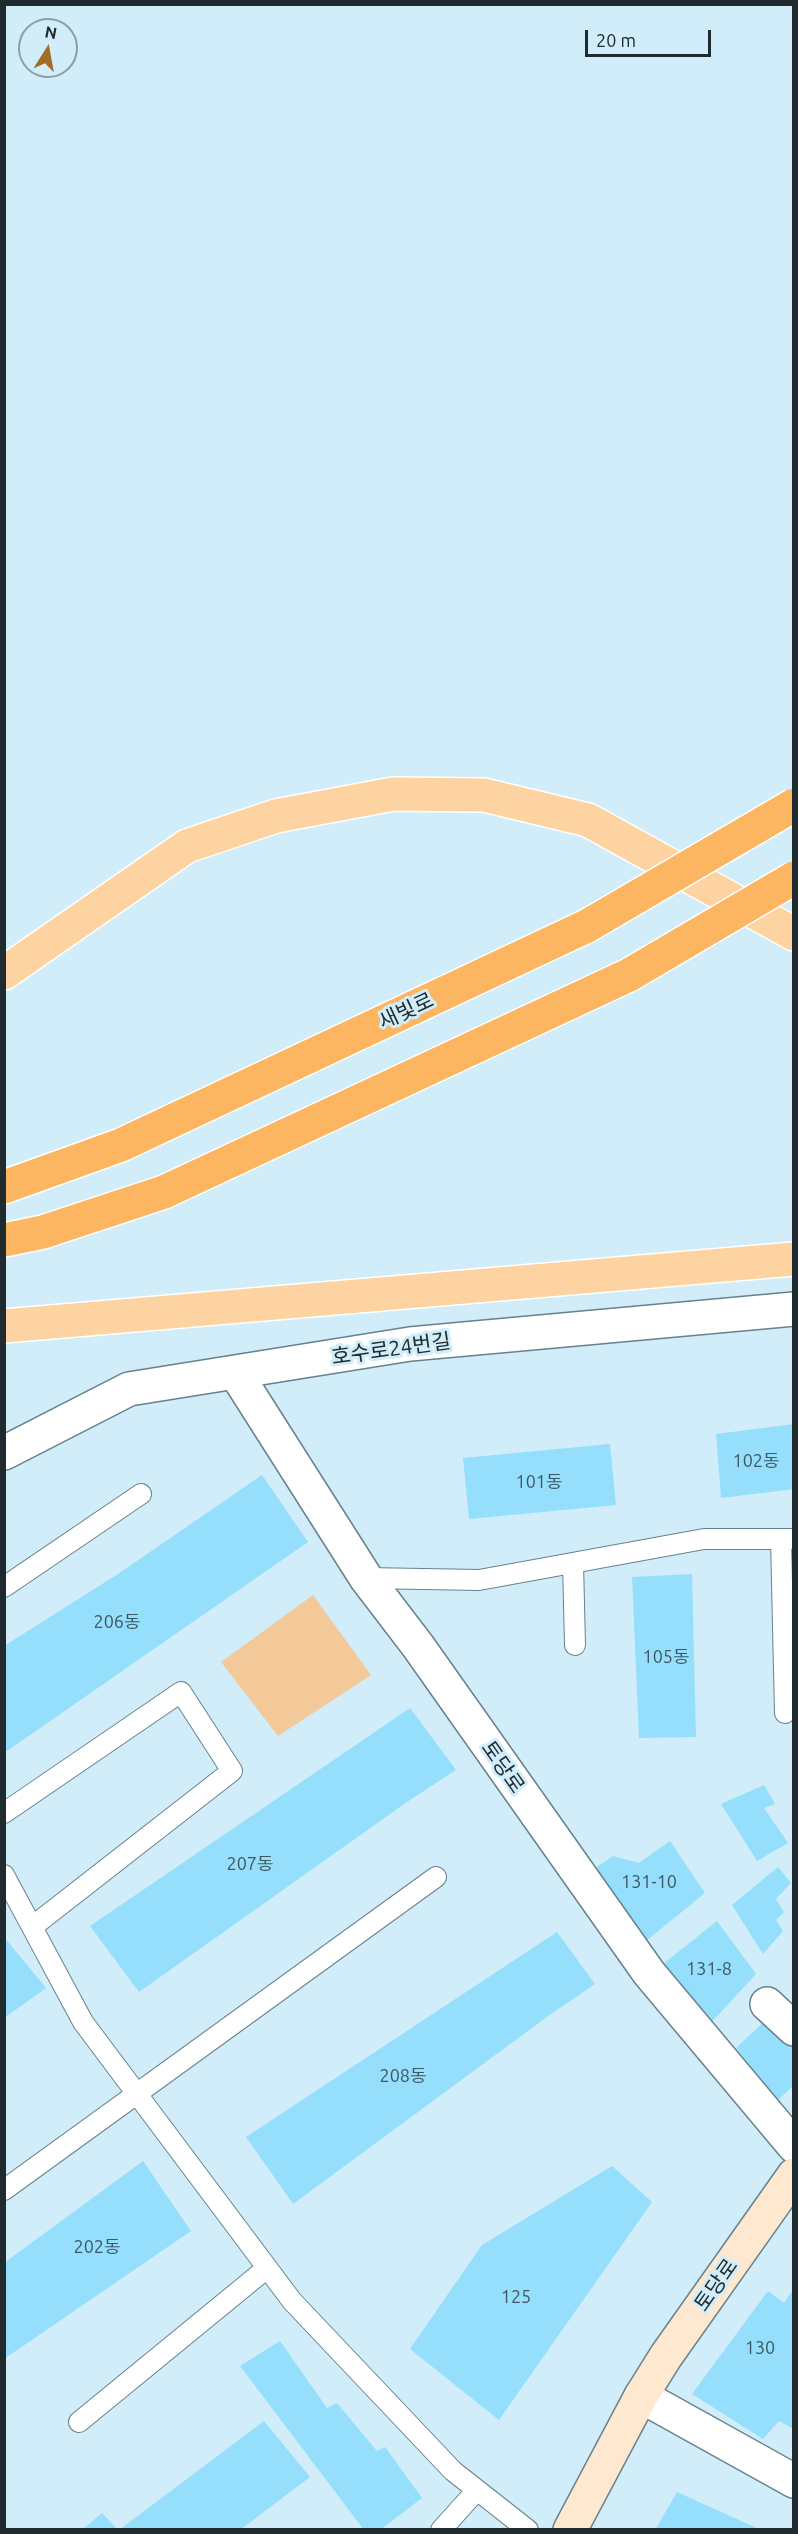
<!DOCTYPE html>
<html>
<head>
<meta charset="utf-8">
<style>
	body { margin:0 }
	#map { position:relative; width:798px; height:2534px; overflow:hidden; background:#d0edf9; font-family:Ubuntu,sans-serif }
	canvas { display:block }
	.frame { position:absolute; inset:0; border:6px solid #202b30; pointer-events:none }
	.north { position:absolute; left:18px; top:18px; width:60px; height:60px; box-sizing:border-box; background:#d0edf9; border:2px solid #8a9fa9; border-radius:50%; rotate:11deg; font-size:16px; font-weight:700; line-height:24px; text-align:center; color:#202b30 }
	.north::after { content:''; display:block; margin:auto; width:21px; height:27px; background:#a26d26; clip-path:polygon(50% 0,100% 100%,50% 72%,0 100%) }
	.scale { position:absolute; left:585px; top:30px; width:126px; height:27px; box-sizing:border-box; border:3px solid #202b30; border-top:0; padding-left:8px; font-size:18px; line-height:21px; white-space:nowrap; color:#202b30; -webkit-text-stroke:4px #d0edf9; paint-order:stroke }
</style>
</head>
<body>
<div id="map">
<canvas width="798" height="2534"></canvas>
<div class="frame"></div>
<div class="north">N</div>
<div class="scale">20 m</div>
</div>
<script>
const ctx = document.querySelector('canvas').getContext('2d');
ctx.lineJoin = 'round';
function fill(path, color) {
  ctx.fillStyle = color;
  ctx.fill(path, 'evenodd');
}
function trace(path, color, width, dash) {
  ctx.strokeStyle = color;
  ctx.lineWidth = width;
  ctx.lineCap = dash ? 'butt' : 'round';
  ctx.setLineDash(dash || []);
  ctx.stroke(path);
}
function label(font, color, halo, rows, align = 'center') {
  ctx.font = font + ' Ubuntu,"Noto Sans KR",sans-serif';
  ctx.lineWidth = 6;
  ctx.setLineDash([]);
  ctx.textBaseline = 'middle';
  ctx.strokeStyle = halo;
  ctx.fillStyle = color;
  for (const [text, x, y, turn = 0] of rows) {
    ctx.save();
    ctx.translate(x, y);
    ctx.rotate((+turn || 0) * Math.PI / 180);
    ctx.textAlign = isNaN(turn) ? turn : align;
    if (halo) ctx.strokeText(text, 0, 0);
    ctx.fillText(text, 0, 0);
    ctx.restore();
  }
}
fill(new Path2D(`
	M313,1595L371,1675L278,1736L221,1662Z`), '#f3c99a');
fill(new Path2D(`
	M794,1424V1489L721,1498L716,1434Z
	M610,1444L616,1505L469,1519L463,1458Z
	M262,1475L308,1542L7,1751L4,1748V1646L118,1574Z
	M692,1574L696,1737L639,1738L632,1577Z
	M410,1708L456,1770L407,1802L139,1992L90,1926Z
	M764,1785L775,1804L764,1808L788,1843L757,1861L721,1804Z
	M670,1841L705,1893L646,1941L591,1871L613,1856L639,1863Z
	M778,1867L791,1883L776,1899L784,1912L776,1920L783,1931L763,1954L732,1905Z
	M717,1921L756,1974L709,2025L663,1964Z
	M557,1932L595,1984L551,2014L293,2204L246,2137Z
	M4,1937L46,1988L4,2018Z
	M767,2019L794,2042V2085L777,2101L736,2048Z
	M143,2161L191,2231L4,2359V2263Z
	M612,2166L652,2202L499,2420L410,2349L482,2245Z
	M794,2288V2429L779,2421L763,2439L692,2394L768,2291L784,2303Z
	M280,2341L327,2408L337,2403L377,2451L385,2447L422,2498L380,2530H364L240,2366Z
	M264,2421L310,2477L240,2530H119Z
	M677,2492L761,2530H655Z
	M102,2513L118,2530H82Z`), '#95dffc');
const lane = new Path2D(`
	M781,1539L785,1713
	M573,1563L575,1645
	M366,1578L479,1580L704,1539H794
	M4,1587L141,1494
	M4,1813L181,1692L232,1771L32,1927
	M4,1875L83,2022L292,2301L453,2471L528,2530
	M4,2190L436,1877
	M79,2422L267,2268
	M441,2530L477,2490`);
const street = new Path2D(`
	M235,1372L366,1578L418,1646L649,1973L794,2146
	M4,1453L129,1389L410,1344L794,1309
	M767,2004L794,2029
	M641,2396L794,2481`);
const secondary = new Path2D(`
	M570,2530L641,2396L666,2356L794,2175`);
const primary = new Path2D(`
	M4,973L187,846L276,816L393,794L484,795L588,820L794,934
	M4,1326L794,1259`);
const highway = new Path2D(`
	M4,1187L121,1145L587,926
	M4,1240L43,1232L164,1192L629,975`);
trace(lane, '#67828d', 22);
trace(street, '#67828d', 36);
trace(secondary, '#67828d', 36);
trace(primary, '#fff', 36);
trace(highway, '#fff', 36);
trace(lane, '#fff', 20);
trace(street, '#fff', 33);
trace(secondary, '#fee9d0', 33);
trace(primary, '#fdd3a1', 33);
trace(highway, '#fcb662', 33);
const highwayBridge = new Path2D(`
	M587,926L794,805
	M629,975L794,878`);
trace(highwayBridge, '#fff', 36, []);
trace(highwayBridge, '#fcb662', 33);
label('18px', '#3d5863', null, [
	["102동",756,1461],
	["101동",539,1482],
	["206동",117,1622],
	["105동",666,1657],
	["207동",250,1864],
	["131-10",649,1882],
	["131-8",709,1969],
	["208동",403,2076],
	["202동",97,2247],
	["125",516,2297],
	["130",760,2348]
]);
label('21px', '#202b30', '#d0edf9', [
	["새빛로",406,1011,-25],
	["호수로24번길",391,1349,-8],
	["토당로",503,1767,55],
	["토당로",716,2285,-55]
]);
</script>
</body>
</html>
